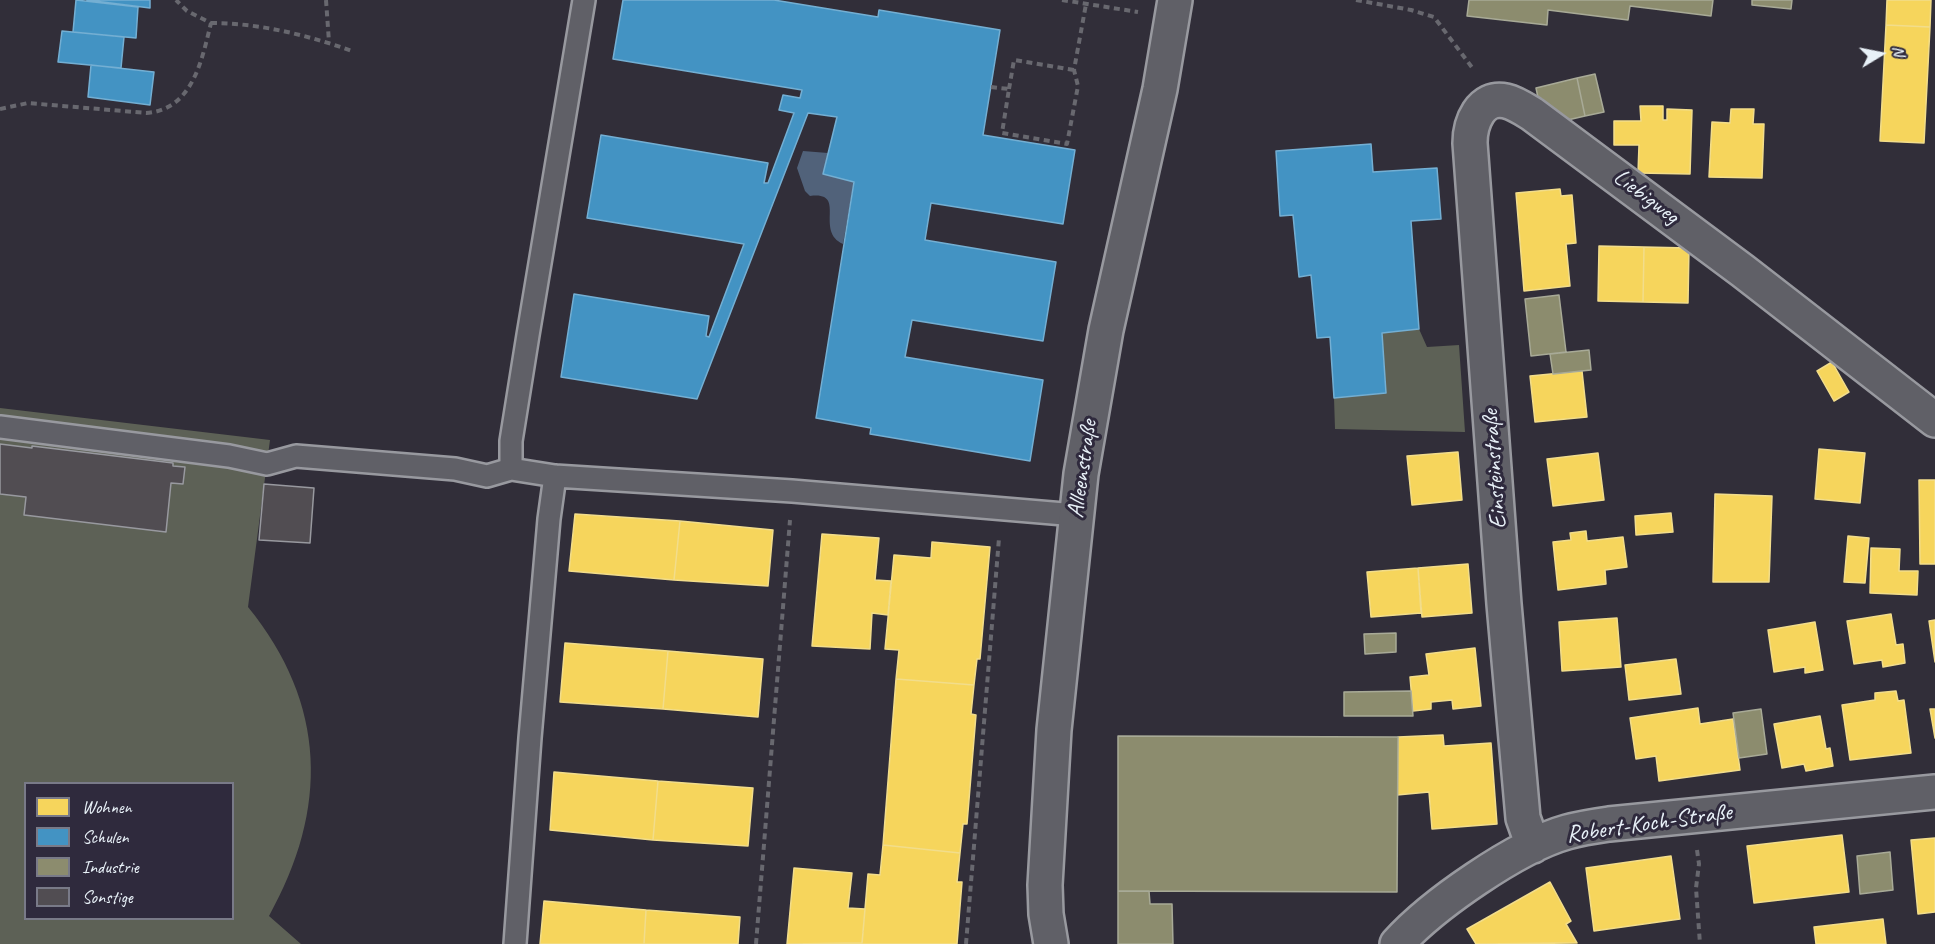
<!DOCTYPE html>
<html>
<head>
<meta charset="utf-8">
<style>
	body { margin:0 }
	#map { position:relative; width:1935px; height:944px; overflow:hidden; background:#312e39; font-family:Caveat,sans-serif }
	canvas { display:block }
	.legend { position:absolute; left:24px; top:782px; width:210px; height:138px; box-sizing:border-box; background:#2f2a3d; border:2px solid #797a88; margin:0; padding:8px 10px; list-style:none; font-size:18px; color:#e8f1f8 }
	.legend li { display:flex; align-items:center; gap:12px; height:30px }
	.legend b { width:30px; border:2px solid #797a88 }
	.north { position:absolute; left:1851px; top:24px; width:60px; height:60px; -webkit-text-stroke:4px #2f2a3d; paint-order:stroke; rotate:80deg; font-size:16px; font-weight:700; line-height:24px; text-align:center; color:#e8f1f8 }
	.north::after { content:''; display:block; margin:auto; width:21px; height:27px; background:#e8f1f8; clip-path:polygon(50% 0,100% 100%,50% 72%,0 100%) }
</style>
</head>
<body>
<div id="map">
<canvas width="1935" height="944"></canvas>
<ul class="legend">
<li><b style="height:16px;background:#f6d55c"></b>Wohnen</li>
<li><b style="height:16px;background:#4393c3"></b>Schulen</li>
<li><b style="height:16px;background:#8c8c6e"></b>Industrie</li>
<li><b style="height:16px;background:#514d52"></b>Sonstige</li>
</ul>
<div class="north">N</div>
</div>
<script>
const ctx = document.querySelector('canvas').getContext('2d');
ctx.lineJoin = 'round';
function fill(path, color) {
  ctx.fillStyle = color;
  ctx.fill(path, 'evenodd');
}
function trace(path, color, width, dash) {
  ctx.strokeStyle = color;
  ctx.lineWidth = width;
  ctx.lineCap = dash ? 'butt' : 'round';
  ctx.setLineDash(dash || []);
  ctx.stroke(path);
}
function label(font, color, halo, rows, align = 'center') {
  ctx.font = font + ' Caveat,sans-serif';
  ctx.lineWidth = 6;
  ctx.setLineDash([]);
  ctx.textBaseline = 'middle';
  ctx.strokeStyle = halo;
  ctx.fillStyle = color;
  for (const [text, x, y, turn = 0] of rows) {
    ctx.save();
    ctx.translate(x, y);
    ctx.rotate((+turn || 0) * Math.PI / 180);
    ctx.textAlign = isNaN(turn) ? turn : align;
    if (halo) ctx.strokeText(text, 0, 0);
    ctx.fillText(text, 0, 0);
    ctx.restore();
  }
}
fill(new Path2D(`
	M1419,329L1427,347L1459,345L1465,432L1335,429L1334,398L1386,393L1382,333Z
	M0,408L270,440L248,607C327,704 329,809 269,916L301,944H0ZM26,784H232V918H26Z`), '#5d6156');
fill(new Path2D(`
	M803,151L828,153L823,174L854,182L843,244C814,231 848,191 810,196L805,191L797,168Z`), '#51627a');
const homes = new Path2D(`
	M1887,0H1931L1930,27L1886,25Z
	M1886,25L1930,27L1924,143L1880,141Z
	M1640,106H1663V120H1667V109L1692,110L1690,174L1638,173L1639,145H1614V121H1641Z
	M1731,109H1754L1753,124H1764L1762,178L1709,177L1712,122L1730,123Z
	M1560,189L1561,196L1572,195L1576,243L1566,244L1570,286L1524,291L1516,193Z
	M1599,246L1644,247L1643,302L1598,301Z
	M1644,247L1689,248L1688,303L1643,302Z
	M1832,362L1849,392L1834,401L1817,371Z
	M1582,371L1587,417L1535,422L1530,376Z
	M1819,449L1865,453L1860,503L1815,499Z
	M1458,452L1462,500L1412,505L1407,456Z
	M1598,453L1604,500L1553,506L1547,459Z
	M1919,480H1935V564H1920Z
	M1715,494L1772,496L1769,582H1713Z
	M1671,513L1673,532L1636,535L1635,516Z
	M575,514L680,521L674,580L569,571Z
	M680,521L773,530L768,586L674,580Z
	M1586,531L1587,541L1623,537L1627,567L1605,570L1606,584L1558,590L1553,542L1571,540L1570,533Z
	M822,534L879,538L875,580L891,581L888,615L872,613L870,649L812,646Z
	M1848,536L1869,538L1865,583L1844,582Z
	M932,542L990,547L980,659H977L974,685L896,679L899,650L885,649L894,555L931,558Z
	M1871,548L1900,549L1899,571H1918L1917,595L1870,593Z
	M1468,564L1472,613L1422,617L1418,568Z
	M1418,568L1421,613L1371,617L1367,572Z
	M1891,614L1896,645L1903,644L1905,663L1883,667L1882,660L1854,664L1847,621Z
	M1617,618L1621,667L1562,671L1559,622Z
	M1935,620V662L1929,621Z
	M1815,622L1823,670L1805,673V667L1774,672L1768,630Z
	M565,643L668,651L663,709L560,702Z
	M1475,648L1481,706L1453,709L1452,700L1431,702V709L1413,711L1410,677L1429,675L1426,654Z
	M668,651L763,659L758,717L663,709Z
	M1676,659L1681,694L1629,700L1625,665Z
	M896,679L974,685L971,714L976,715L967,824H963L960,853L883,845Z
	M1896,691L1898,701L1904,700L1911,753L1850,760L1842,705L1875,700V693Z
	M1698,708L1700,724L1733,719L1740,770L1659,781L1656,756L1636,759L1630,718Z
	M1930,709H1935V738Z
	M1820,716L1826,749L1830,748L1833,766L1806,771L1804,764L1782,768L1774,724Z
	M1443,735L1444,746L1491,743L1497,824L1432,829L1429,792L1397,795L1398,737Z
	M554,772L658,781L653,840L550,830Z
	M658,781L753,788L748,846L653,840Z
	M1842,835L1849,892L1754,903L1747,846Z
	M1935,838V912L1918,914L1911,840Z
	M883,845L960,853L957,882H962L957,944H862L868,874L880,875Z
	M1671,856L1680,919L1594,931L1586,868Z
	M794,868L852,873L848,908L865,909L862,943L787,944Z
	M1550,882L1571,921L1566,924L1577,943L1476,944L1467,929Z
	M544,901L646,910L644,944H540Z
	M646,910L740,917L738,944H644Z
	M1883,919L1886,944H1816L1814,927Z`);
fill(homes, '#f6d55c');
trace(homes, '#f2dd8b', 1.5);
const schools = new Path2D(`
	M76,0L138,7L136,38L73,32Z
	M87,0H150V8Z
	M623,0H774L878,17L879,10L1000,30L983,135L1075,150L1063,224L931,203L925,240L1056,262L1043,341L912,320L905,357L1043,380L1030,461L870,434L871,428L816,418L854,182L823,174L837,117L808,113L697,399L561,377L574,294L709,316L706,336L709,337L744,244L587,218L601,135L768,163L764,183H768L794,113L779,110L783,95L800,98L802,90L613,59Z
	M62,31L124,37L121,68L58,62Z
	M91,65L154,72L150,105L88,97Z
	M1371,144L1373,172L1437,168L1441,219L1411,221L1419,329L1382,333L1386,393L1334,398L1330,337L1317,338L1311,275L1299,277L1293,215L1280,216L1276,151Z`);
fill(schools, '#4393c3');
trace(schools, '#74afd3', 1.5);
const industry = new Path2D(`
	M1469,0H1713L1711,16L1630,6L1628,20L1548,10L1547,25L1467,16Z
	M1752,0H1792L1791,9L1752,5Z
	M1595,74L1604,112L1585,116L1577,78Z
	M1577,78L1585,116L1559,122L1540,107L1536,88Z
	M1559,295L1566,352L1531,356L1525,299Z
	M1589,350L1591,370L1553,374L1550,354Z
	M1396,633V652L1365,654L1364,634Z
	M1411,691L1413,716H1344V692Z
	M1761,709L1767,754L1739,758L1733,713Z
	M1118,736L1398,737L1397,892L1118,891Z
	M1890,852L1893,890L1860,894L1857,856Z
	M1118,891H1149L1150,904H1172L1173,944H1118Z`);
fill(industry, '#8c8c6e');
trace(industry, '#a8aa97', 1.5);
const building = new Path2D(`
	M0,444L32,448V446L173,463V466L185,467L183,484L171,483L166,532L24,515L26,497L0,494Z
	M264,484L314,488L310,543L259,540Z`);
fill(building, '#514d52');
trace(building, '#98999f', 1.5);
const service = new Path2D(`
	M0,427L229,456L267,464L296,456L455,469L487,476L511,469L555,476L792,491L1076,515
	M511,469V441L528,335L584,0
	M515,944L530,738L549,519L555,476`);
const minor = new Path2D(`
	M1533,846L1523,818L1504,604L1470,143C1470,124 1480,95 1506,101C1515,103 1524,109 1532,114L1743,271L1935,420
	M1397,944C1432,905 1517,846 1567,832C1581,828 1595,826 1609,824L1935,792`);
const tertiary = new Path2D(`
	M1051,944L1046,914L1045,885L1054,730L1081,474L1106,330L1160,89L1175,0`);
trace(service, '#98999f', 26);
trace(minor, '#98999f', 38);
trace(tertiary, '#98999f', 38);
trace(new Path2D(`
	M326,0L329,42
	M1062,0L1138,12
	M1356,0L1411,10L1434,17L1474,70
	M211,23C259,23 307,35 352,51
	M991,87L1009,89L1002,133L1067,144L1078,86L1074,70L1086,4
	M1009,89L1014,60L1074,70
	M0,109L28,103L146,113C193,110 202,59 211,23L187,11L176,0
	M1697,850L1699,864L1696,888L1700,944
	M756,944L790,520
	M966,944L999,538`), '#68686f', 4, [6, 4.5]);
trace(service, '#606067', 21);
trace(minor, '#606067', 33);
trace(tertiary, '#606067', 33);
label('24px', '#e8f1f8', '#2f2a3d', [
	["Liebigweg",1646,197,37],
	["Alleenstraße",1083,469,-82],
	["Einsteinstraße",1495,469,-94],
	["Robert-Koch-Straße",1649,824,-8]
]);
</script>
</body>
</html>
